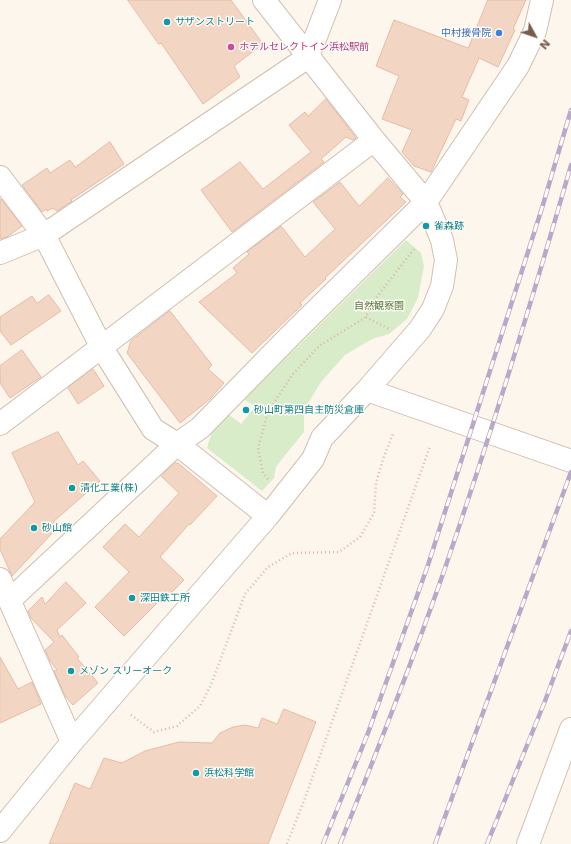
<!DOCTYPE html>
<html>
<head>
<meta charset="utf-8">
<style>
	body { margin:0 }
	#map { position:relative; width:571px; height:844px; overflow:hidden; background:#fdf6ec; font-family:"DejaVu Sans",sans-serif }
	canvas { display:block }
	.north { position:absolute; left:515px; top:16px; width:40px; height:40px; -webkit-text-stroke:3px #fffaf3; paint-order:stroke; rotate:130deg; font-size:11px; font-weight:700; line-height:16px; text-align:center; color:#7a5c4d }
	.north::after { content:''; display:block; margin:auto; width:14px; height:18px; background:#7a5c4d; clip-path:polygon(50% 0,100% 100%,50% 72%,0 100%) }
</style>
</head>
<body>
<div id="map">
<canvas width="571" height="844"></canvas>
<div class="north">N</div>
</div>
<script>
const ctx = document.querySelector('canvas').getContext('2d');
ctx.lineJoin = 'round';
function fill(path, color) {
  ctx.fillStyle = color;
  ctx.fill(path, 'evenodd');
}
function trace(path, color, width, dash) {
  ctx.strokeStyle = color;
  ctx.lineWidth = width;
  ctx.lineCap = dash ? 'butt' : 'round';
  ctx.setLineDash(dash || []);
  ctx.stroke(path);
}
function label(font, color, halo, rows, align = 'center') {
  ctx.font = font + ' "DejaVu Sans","Noto Sans JP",sans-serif';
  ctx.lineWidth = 3;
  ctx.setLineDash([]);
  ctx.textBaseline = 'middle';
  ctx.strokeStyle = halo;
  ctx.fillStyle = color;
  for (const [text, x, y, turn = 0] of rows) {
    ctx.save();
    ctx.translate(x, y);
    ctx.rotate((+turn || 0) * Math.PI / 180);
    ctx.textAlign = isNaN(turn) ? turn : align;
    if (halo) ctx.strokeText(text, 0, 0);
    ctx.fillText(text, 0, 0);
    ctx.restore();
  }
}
fill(new Path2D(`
	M406,240L421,253L424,266L418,298L407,319L389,334L372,339L345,355L321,382L304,410V432L282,459L276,467L274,478L262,491L207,448L212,431L228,414L241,424L255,407L244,399Z`), '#d8ecc9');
const building = new Path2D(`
	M128,0H231L263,44L234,66L240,77L203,104L161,43L159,44Z
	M488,0H526L513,29L515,30L498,67L479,58L462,97L469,100L461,121L456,119L431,172L414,166L402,152L412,130L382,119L399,76L376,66L394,20L468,48Z
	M326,99L356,138L353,140L346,137L321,159L324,162L232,232L201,190L240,162L263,189L311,152L289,125L305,112L308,116Z
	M110,142L124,164L71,200L72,201L57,211L53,208L47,211L46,209L42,212L22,185L47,168L50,173L70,160L75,167Z
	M388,178L403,194L400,197L406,202L325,278L326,279L300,303L302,305L252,353L199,302L237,273L233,268L249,254L247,252L281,226L305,257L335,229L313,202L340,182L359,206Z
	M1,199L22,226L7,237L0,239V200Z
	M49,295L61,311L11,345L0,331V317L32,296L37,303Z
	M170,311L212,365L208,369L224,383L210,399L180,423L127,353L131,341Z
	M22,350L41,377L10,398L0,383V366Z
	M93,369L104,386L78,404L68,388Z
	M58,432L78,465L83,461L100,481L53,522L58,527L12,576L0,549V539L35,502L12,453Z
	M175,463H178L217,496L190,525L189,524L160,557L184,580L161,603L159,601L124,636L95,607L129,572L103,547L125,524L139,537L179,493L161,476Z
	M66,582L86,603L57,630L60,637L62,635L79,657L77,658L98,683L73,705L65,696L54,671L57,670L50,661L45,650L54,642L31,618L28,611L42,597L45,604Z
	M0,657L18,689L32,682L41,704L0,723Z
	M284,709L316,722L268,844H49L75,783L90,789L104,758L122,763L145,751L179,742L212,743L220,733L233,727L245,725L258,728L262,718L277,724Z`);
fill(building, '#f3d5c3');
trace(building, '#e6bba3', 1);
const street = new Path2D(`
	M0,177L44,235L102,348L153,429L177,444L268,516
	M0,253L44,235L308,57L330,0
	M367,390L571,461
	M0,424L374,140
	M0,579L72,742
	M10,600L177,444L200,428L293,333L426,202L518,66L535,31L542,0
	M0,831L72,742L268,516L313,459L322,438L367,390L420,329L433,309L442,286L446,260L442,240L426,202L374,140L264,0`);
const secondary = new Path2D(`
	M528,844L571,729`);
trace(street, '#d1beb0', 24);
trace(secondary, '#d6c0b0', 24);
trace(new Path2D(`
	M366,317L389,329
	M268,479L263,473L258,448L268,412L293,374L319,346L366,317L372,303L414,249
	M131,715L154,732L177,726L200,706L211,685L245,594L268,567L292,553L339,552L360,537L374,513L376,483L383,459L393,434
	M287,844L305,798L430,446`), '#d9b8a5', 2.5, [1, 3]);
trace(street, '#fff', 22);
trace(secondary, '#fff', 22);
const rail = new Path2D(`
	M323,844L368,733L428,565L542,208L571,110
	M340,844C376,754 412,663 444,571C490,437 532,301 571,165
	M435,844L571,472
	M487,844L545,701L571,631`);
trace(rail, '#b9a8c9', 4.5);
trace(rail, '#fffaf3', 3, [9]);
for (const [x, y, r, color] of [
	[167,22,4,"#0f9aa8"],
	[499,33,4,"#3f7fe0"],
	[231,47,4,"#d1479c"],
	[426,226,4,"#0f9aa8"],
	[246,410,4,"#0f9aa8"],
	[72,488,4,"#0f9aa8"],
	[34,528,4,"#0f9aa8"],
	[132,598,4,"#0f9aa8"],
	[71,671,4,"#0f9aa8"],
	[196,773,4,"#0f9aa8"]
]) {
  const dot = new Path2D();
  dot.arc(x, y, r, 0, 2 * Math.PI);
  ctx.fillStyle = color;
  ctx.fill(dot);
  trace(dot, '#fffaf3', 1.5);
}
label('10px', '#0d838f', '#fffaf3', [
	["サザンストリート",175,22],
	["雀森跡",434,226],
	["砂山町第四自主防災倉庫",254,410],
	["清化工業(株)",80,488],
	["砂山館",42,528],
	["深田鉄工所",140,598],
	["メゾン スリーオーク",79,671],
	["浜松科学館",204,773]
], 'left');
label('10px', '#366cbe', '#fffaf3', [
	["中村接骨院",491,33]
], 'right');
label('10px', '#b23c85', '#fffaf3', [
	["ホテルセレクトイン浜松駅前",239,47]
], 'left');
label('10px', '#537a41', '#fffaf3', [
	["自然観察園",379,306]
]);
</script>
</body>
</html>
